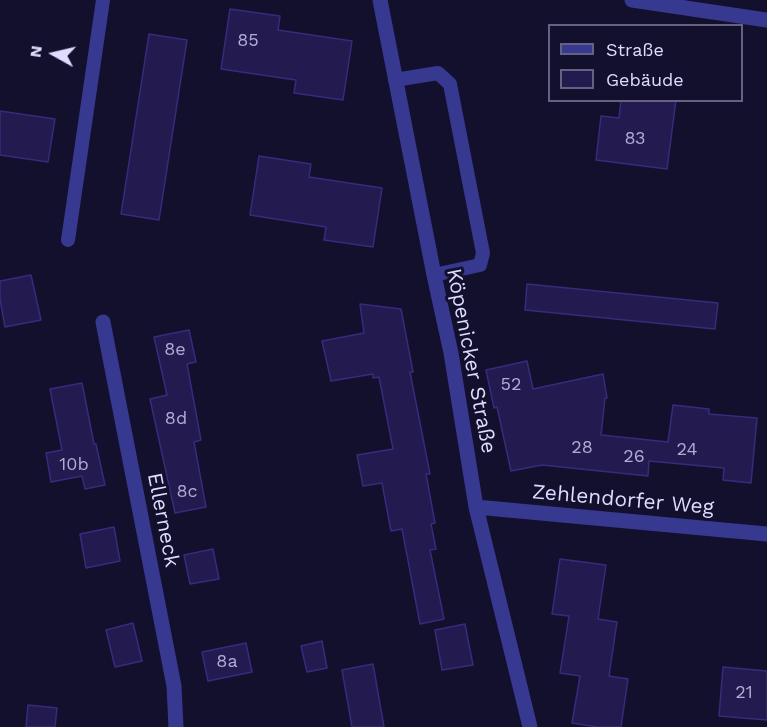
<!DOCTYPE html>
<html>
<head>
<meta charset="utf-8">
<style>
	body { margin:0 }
	#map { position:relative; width:767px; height:727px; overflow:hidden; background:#13102d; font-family:"Work Sans",sans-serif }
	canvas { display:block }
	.legend { position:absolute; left:548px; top:24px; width:195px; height:78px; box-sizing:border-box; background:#13102d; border:2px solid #646281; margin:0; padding:8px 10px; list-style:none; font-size:18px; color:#dedcff }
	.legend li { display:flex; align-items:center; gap:12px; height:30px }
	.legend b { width:30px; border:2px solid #646281 }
	.north { position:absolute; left:24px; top:24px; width:60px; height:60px; -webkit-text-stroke:4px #13102d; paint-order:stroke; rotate:278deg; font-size:16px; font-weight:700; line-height:24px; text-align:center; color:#dedcff }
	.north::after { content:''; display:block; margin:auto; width:21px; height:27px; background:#dedcff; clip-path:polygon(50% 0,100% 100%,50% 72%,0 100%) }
</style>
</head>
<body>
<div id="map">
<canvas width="767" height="727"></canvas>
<ul class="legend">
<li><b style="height:8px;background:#37388f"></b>Straße</li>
<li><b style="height:16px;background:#231a50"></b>Gebäude</li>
</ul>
<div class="north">N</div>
</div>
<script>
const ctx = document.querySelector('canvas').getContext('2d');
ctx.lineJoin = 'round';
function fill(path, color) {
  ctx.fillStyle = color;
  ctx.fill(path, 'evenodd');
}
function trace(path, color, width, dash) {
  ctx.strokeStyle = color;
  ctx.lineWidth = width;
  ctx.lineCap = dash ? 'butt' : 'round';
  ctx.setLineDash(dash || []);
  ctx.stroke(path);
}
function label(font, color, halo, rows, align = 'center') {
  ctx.font = font + ' "Work Sans",sans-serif';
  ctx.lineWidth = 6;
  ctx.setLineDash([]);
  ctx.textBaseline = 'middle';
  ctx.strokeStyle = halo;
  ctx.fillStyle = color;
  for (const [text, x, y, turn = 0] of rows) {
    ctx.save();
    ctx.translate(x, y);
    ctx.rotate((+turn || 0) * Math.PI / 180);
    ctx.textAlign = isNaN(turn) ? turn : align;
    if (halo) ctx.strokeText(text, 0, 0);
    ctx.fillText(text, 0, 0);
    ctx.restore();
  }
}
const building = new Path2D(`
	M230,9L280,16L278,30L352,41L343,100L294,93L296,80L221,69Z
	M149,34L187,40L159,220L121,214Z
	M621,100H676L667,169L596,160L601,116L619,118Z
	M0,111L55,119L48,162L0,155Z
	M259,156L311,164L309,177L382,188L373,247L324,240L326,227L250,215Z
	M31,275L41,320L5,327L0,299V281Z
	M527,284L718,303L715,329L525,310Z
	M360,304L401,309L413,372H410L430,474H426L435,523L431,524L436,549L430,550L444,619L420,624L402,529L391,531L382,483L363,486L357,455L393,449L379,377L373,378V374L331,381L322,341L364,333Z
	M189,330L196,362L187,364L201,440L194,442L206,507L175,513L150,399L167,395L154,337Z
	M527,361L533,389L603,374L607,398H605L601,435L668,442L673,405L709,409V414L757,418L751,483L723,480L724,468L649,461L648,476L542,465L511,471L497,407L494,408L486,370Z
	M82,383L94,444H96L105,485L85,489L82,476L51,482L46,453L62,450L50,389Z
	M114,527L120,561L86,568L80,534Z
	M213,549L219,579L190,584L184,555Z
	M560,559L606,565L598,619L617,622L609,676L628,679L621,727H597L572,723L580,676L560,673L569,616L552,614Z
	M133,623L142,661L115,667L106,630Z
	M465,624L473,665L442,670L435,630Z
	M322,641L327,668L307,672L301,646Z
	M246,643L252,672L208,681L202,652Z
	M373,664L384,727H352L342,670Z
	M723,667L767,671V720L719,716Z
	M28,705L57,708L55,727H26Z`);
fill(building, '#231a50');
trace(building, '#372b7d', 1.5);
trace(new Path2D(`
	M395,80L438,73L450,84L483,253L480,265L434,275
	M68,240L103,0`), '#37388f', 14);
trace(new Path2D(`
	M380,0L434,275L451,353L476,507L530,727
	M632,0L767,20
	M103,322L174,686L176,727
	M476,507L767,534`), '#37388f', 15);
label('18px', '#afacd3', null, [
	["85",248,41],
	["83",635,139],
	["8e",175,350],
	["52",511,385],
	["8d",176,419],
	["28",582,448],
	["24",687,450],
	["26",634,457],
	["10b",74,465],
	["8c",187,492],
	["8a",227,662],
	["21",744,693]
]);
label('21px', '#dedcff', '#13102d', [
	["Köpenicker Straße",471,361,79],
	["Zehlendorfer Weg",623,500,5],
	["Ellerneck",163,520,79]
]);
</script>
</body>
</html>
